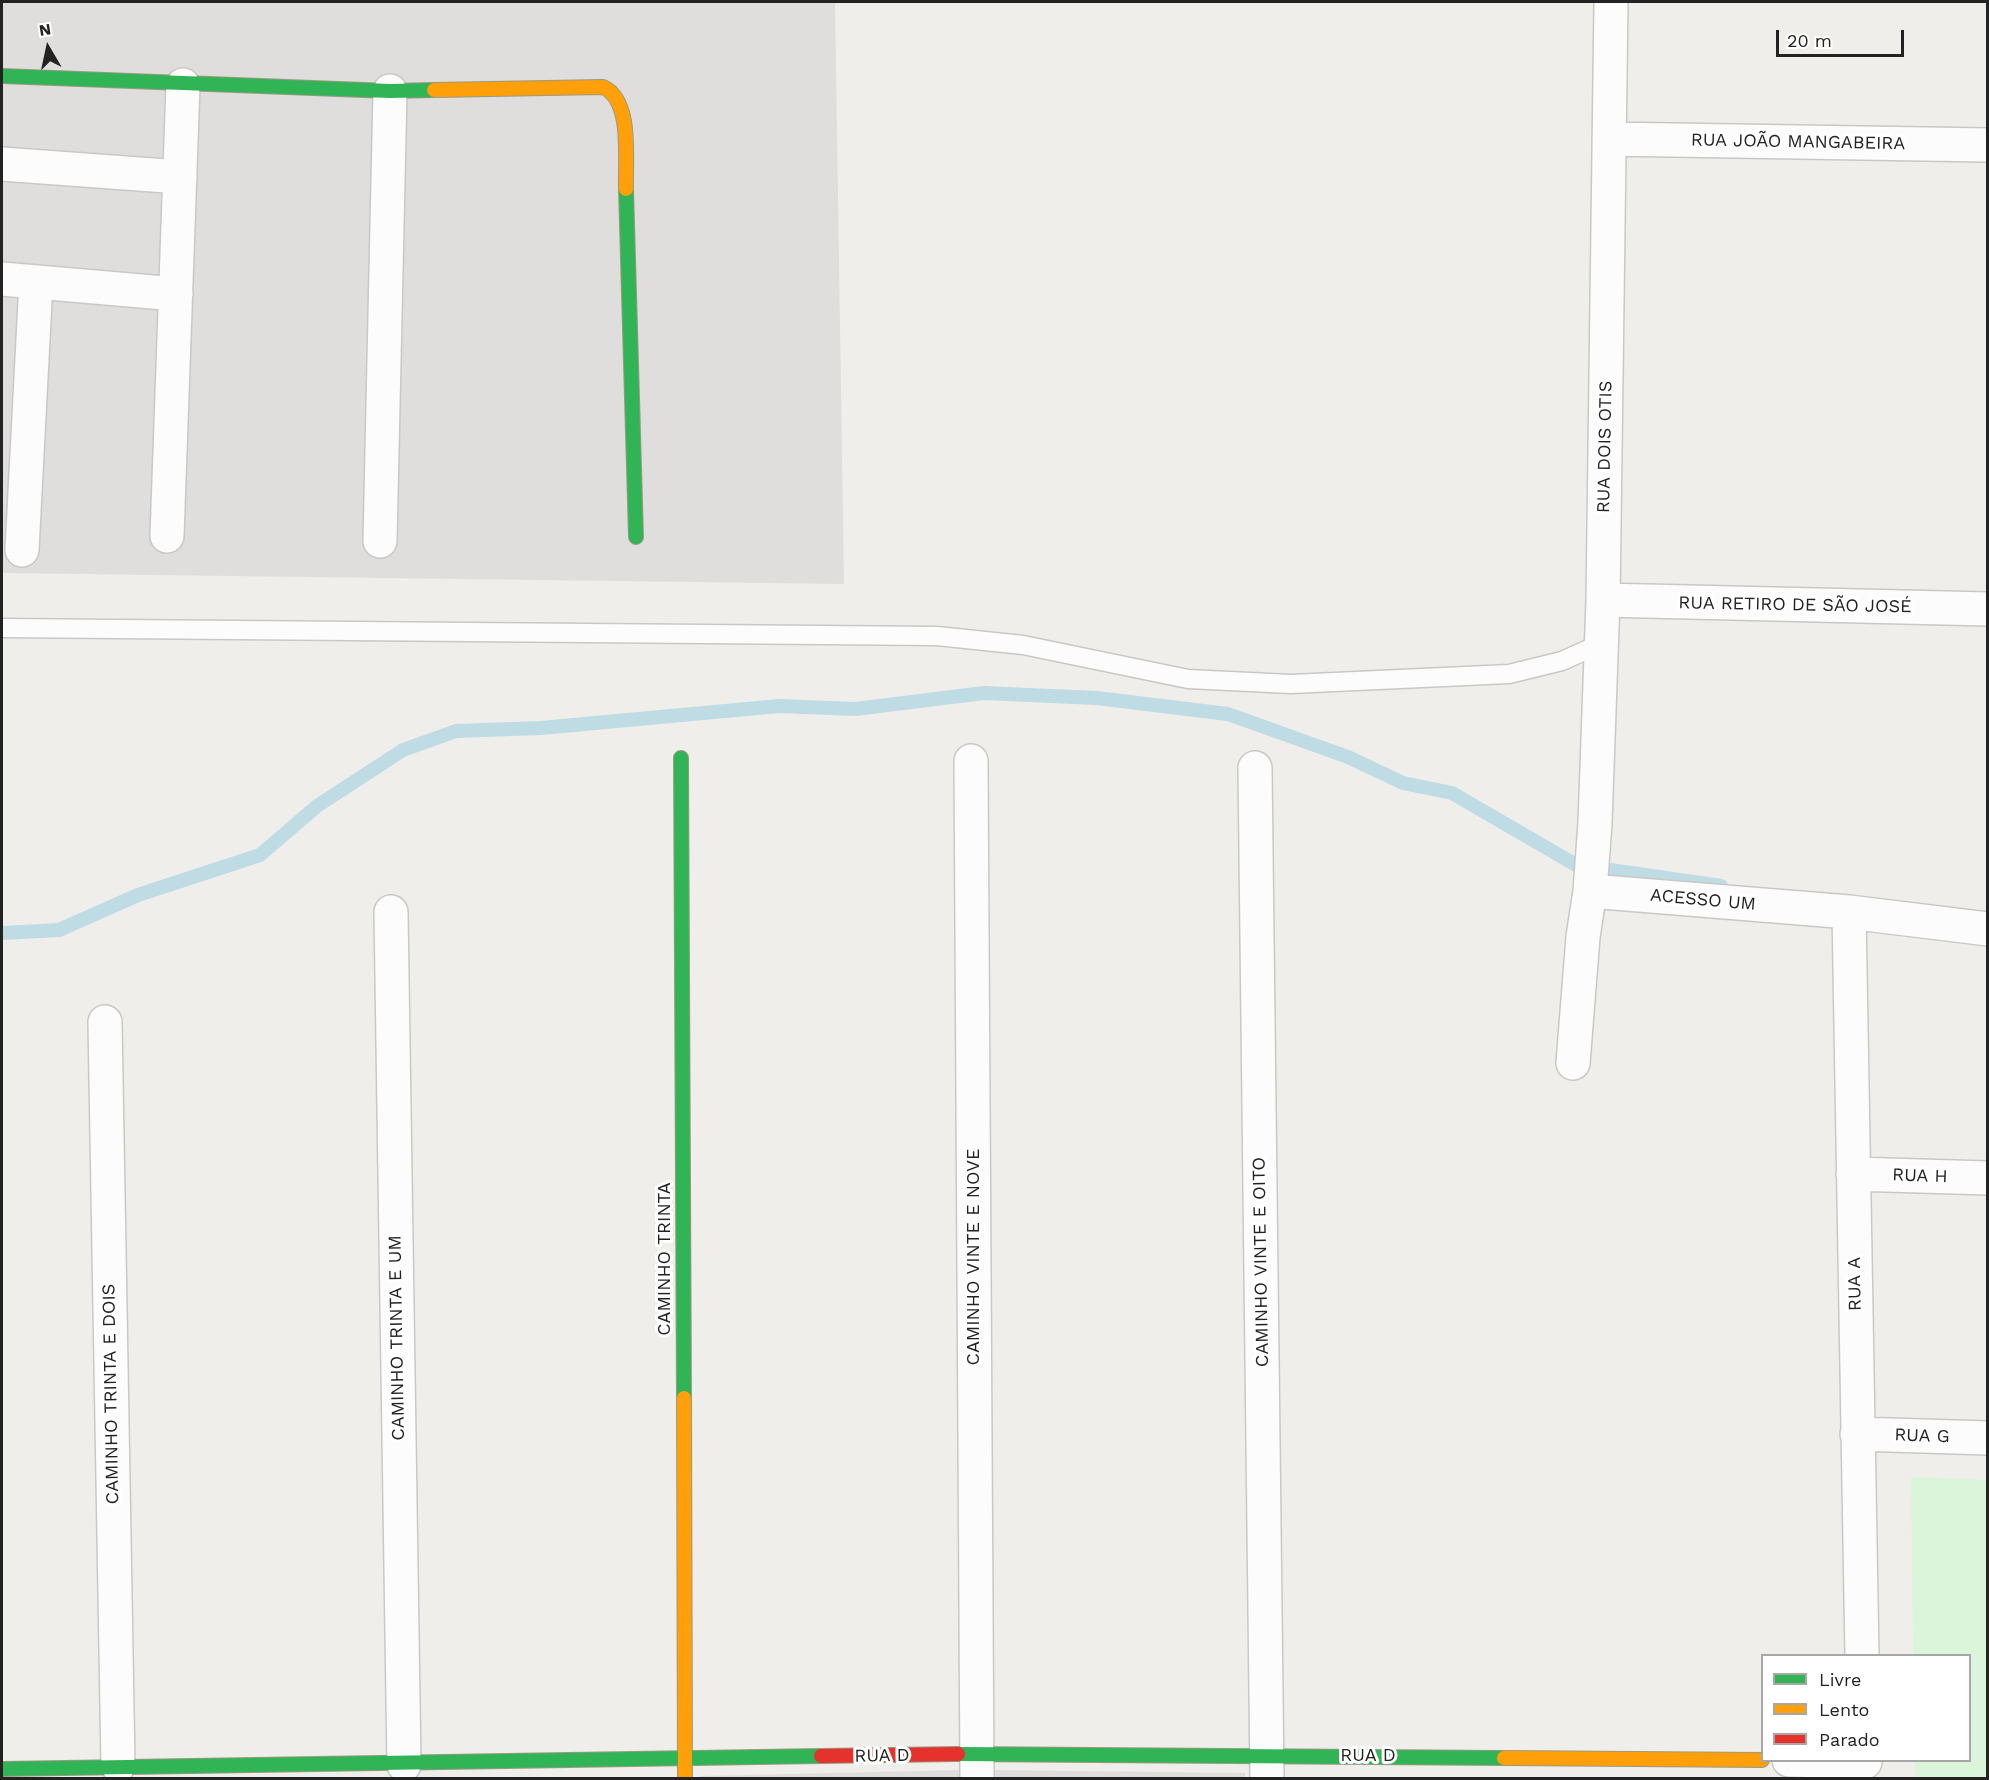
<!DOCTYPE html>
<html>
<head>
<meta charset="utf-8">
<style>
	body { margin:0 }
	#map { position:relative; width:1989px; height:1780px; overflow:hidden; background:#f0eeeb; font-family:"Work Sans",sans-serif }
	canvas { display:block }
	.frame { position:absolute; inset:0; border:3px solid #222; pointer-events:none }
	.legend { position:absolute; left:1761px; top:1654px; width:210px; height:108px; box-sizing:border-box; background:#fff; border:2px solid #a7a7a7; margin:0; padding:8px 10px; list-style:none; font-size:18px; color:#222 }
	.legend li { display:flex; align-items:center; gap:12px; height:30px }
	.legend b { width:30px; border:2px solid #a7a7a7 }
	.north { position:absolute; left:18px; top:18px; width:60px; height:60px; -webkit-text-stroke:4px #fff; paint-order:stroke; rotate:351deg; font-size:16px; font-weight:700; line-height:24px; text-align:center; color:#222 }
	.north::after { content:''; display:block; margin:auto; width:21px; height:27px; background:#222; clip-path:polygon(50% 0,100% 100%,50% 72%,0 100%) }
	.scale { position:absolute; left:1776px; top:30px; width:128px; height:27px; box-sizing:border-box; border:3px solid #222; border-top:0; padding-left:8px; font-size:18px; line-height:21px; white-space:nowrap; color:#222; -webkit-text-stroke:4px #fff; paint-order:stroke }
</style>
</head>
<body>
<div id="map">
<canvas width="1989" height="1780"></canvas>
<div class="frame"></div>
<ul class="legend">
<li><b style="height:8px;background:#30b455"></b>Livre</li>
<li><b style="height:8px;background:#ff9f0a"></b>Lento</li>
<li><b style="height:8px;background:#e5322d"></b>Parado</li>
</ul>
<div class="north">N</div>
<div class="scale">20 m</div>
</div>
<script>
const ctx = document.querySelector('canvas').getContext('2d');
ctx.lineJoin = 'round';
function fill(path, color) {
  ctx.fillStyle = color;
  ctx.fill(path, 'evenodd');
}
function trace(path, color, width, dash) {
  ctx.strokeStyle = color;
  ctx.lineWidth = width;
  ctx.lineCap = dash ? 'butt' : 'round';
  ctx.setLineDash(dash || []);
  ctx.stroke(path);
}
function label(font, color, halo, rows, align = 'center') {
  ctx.font = font + ' "Work Sans",sans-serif';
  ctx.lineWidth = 6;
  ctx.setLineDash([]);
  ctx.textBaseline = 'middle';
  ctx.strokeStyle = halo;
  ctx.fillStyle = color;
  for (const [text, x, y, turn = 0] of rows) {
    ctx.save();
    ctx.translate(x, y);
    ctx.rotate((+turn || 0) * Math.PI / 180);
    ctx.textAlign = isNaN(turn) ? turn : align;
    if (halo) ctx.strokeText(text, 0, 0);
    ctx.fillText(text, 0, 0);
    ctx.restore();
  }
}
fill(new Path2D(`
	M2,2H835L844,584L2,573Z
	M960,1770V1778H700V1776Z
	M992,1770L1245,1773V1778H993Z`), '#dfdedc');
fill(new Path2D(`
	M1911,1477L1987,1480V1778H1915V1761L1970,1760V1656L1913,1655Z`), '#daf5da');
trace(new Path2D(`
	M2,933L59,930L138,895L260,855L317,806L403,750L456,731L541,728L779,706L855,709L984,693L1097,698L1228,714L1348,757L1403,783L1452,793L1576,865L1721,886`), '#bfdbe3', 14);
const lane = new Path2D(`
	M2,628L937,636L1023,645L1188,679L1291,684L1509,674L1562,661L1602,643`);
const street = new Path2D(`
	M1609,139L1988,145
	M2,164L180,177
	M2,279L176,294
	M167,536L183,85
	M380,541L390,91
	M22,550L36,282
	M1603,600L1988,609
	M971,761L977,1778
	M1255,768L1267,1778
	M1590,891L1595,823L1603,600L1611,2
	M391,912L404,1765
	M1849,912L1862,1656
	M105,1022L118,1766
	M1573,1063L1583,937L1590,891L1849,912L1988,929
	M1853,1174L1988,1178
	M1857,1434L1988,1438
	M1789,1760L1865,1762`);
const fast = new Path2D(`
	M2,76L390,91L434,90
	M626,189L636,537
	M681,758L684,1398
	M958,1754L1504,1758
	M2,1769L821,1756`);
const slow = new Path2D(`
	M434,90L603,87C633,100 625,160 626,189
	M684,1398L685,1778
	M1504,1758L1762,1760`);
const jam = new Path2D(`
	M821,1756L958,1754`);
trace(lane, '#c9c8c7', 21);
trace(street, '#c9c8c7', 36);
trace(fast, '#999a82', 16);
trace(slow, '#999a82', 16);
trace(jam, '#999a82', 16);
trace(lane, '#fdfcfc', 18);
trace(street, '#fdfcfc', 33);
trace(fast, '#30b455', 14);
trace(slow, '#ff9f0a', 14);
trace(jam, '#e5322d', 14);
label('18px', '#222', '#fff', [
	["RUA JOÃO MANGABEIRA",1798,142,1],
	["RUA DOIS OTIS",1605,447,-89],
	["RUA RETIRO DE SÃO JOSÉ",1795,605,1],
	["ACESSO UM",1703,900,5],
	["RUA H",1920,1176,2],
	["CAMINHO VINTE E NOVE",974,1257,-90],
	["CAMINHO TRINTA",665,1259,-90],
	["CAMINHO VINTE E OITO",1261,1262,-91],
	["RUA A",1855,1284,-91],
	["CAMINHO TRINTA E UM",397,1338,-91],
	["CAMINHO TRINTA E DOIS",111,1394,-91],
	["RUA G",1922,1436,2],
	["RUA D",882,1756,-1],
	["RUA D",1368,1756]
]);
</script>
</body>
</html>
